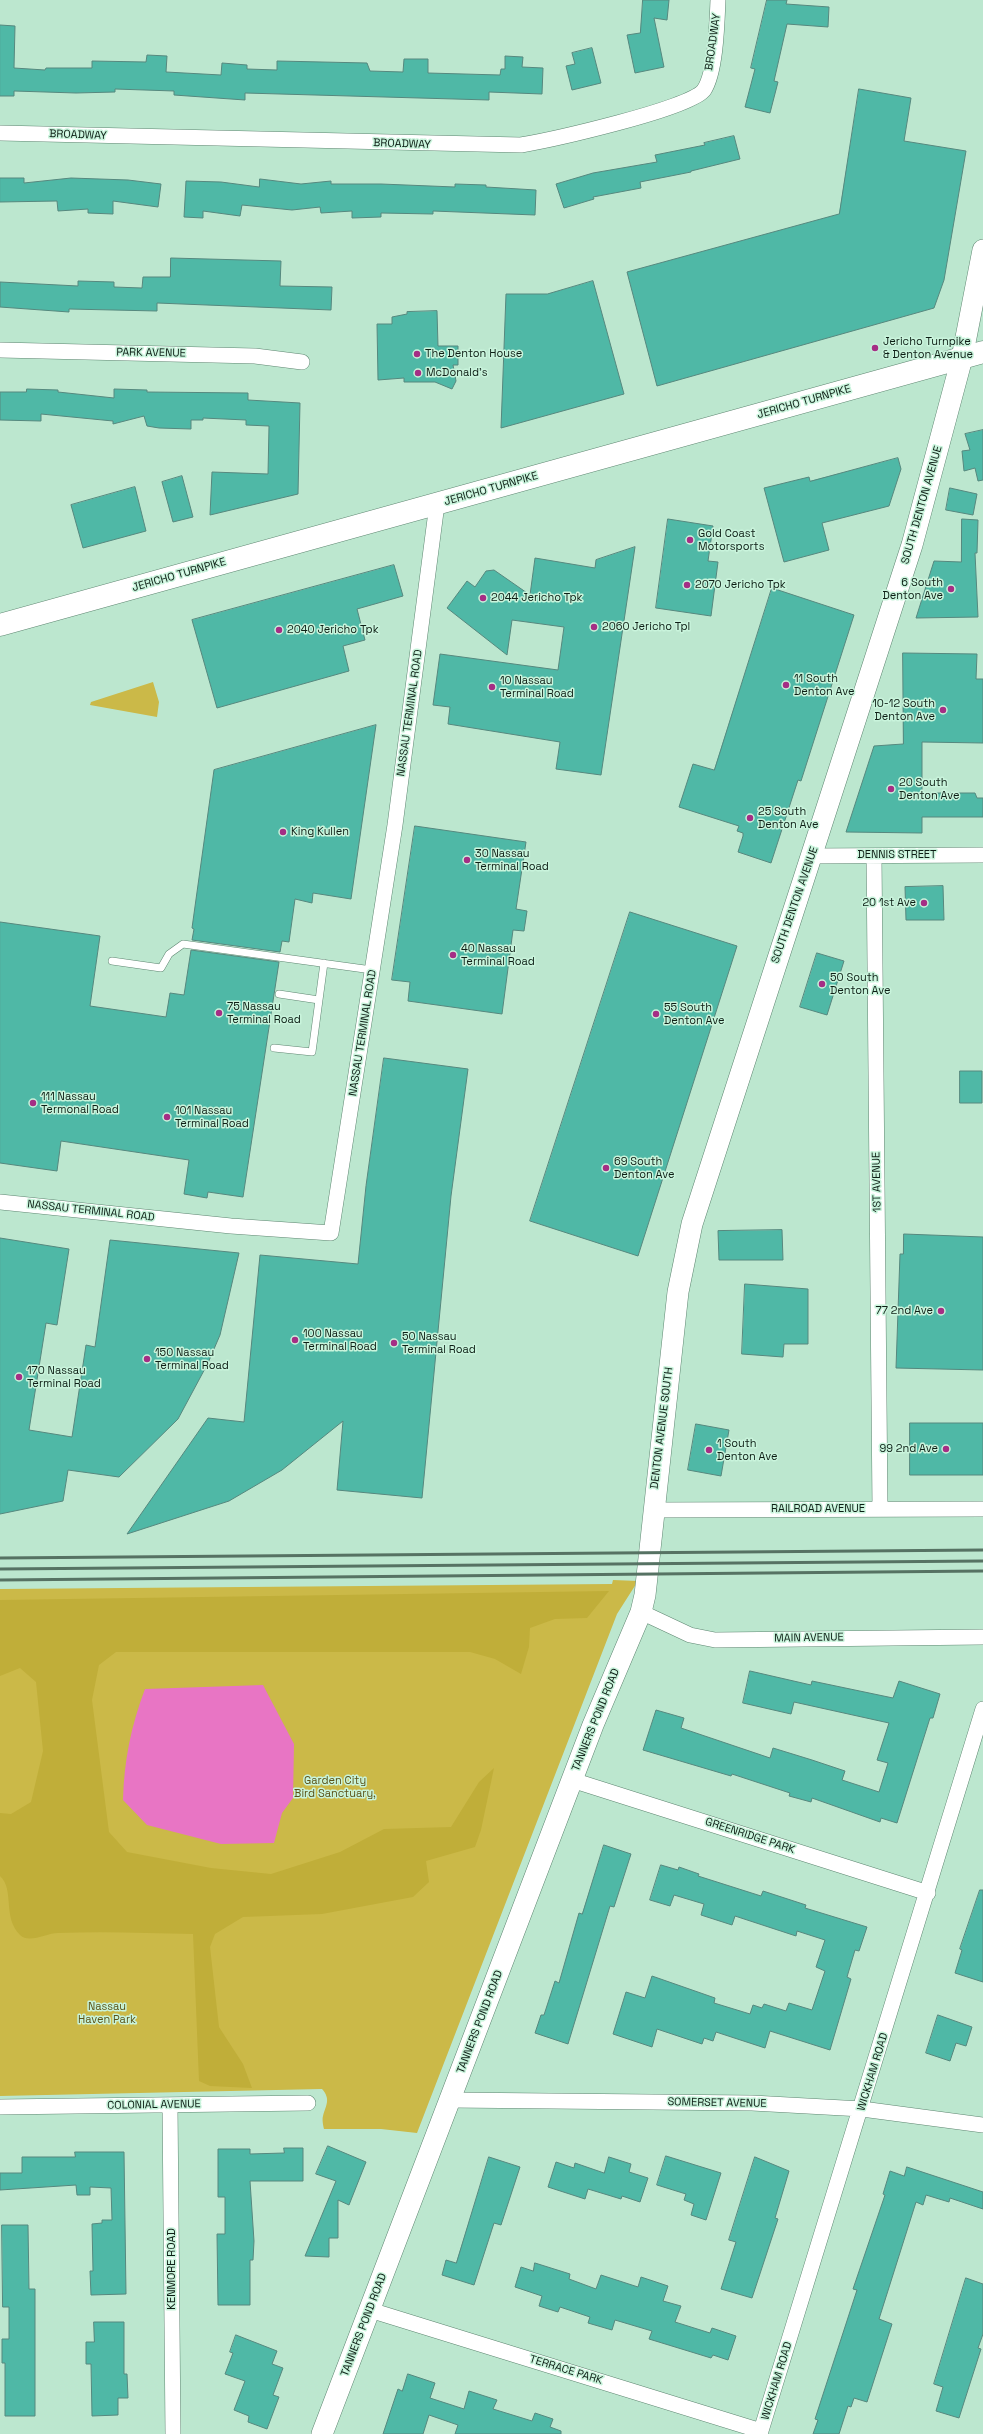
<!DOCTYPE html>
<html>
<head>
<meta charset="utf-8">
<style>
	body { margin:0 }
	canvas { display:block; background:#bce7cf }
</style>
</head>
<body>
<canvas width="983" height="2434"></canvas>
<script>
const ctx = document.querySelector('canvas').getContext('2d');
ctx.lineJoin = 'round';
function fill(path, color) {
  ctx.fillStyle = color;
  ctx.fill(path, 'evenodd');
}
function trace(path, color, width, dash) {
  ctx.strokeStyle = color;
  ctx.lineWidth = width;
  ctx.lineCap = dash ? 'butt' : 'round';
  ctx.setLineDash(dash || []);
  ctx.stroke(path);
}
function label(font, color, halo, rows, align = 'center') {
  ctx.font = font + ' "Space Grotesk",sans-serif';
  ctx.lineWidth = 3;
  ctx.setLineDash([]);
  ctx.textBaseline = 'middle';
  ctx.strokeStyle = halo;
  ctx.fillStyle = color;
  for (const [text, x, y, turn = 0] of rows) {
    ctx.save();
    ctx.translate(x, y);
    ctx.rotate((+turn || 0) * Math.PI / 180);
    ctx.textAlign = isNaN(turn) ? turn : align;
    if (halo) ctx.strokeText(text, 0, 0);
    ctx.fillText(text, 0, 0);
    ctx.restore();
  }
}
fill(new Path2D(`
	M153,682L159,702L157,717L90,705L91,702Z
	M613,1580L638,1581L617,1614L417,2133L381,2129H324C323,2125 322,2119 323,2116C326,2105 331,2099 322,2089L0,2096V1589L612,1584Z`), '#cbb948');
fill(new Path2D(`
	M609,1591L587,1618L555,1619L530,1628L529,1647L521,1674L495,1659L470,1652H116L99,1665L92,1700L109,1832L127,1852L211,1868L271,1874L340,1852L384,1829L451,1827L479,1782L494,1768L481,1830L475,1847L426,1861L429,1882L413,1897L322,1914L243,1917L215,1934L210,1947L219,2027L243,2064L252,2088L210,2086L199,2081L193,1934C148,1933 103,1931 58,1933C47,1933 29,1944 20,1935C2,1917 15,1890 0,1876V1813L11,1814L31,1802L43,1751L36,1682L20,1668L0,1676V1600Z`), '#c0ae39');
fill(new Path2D(`
	M263,1685L294,1744L293,1798L282,1813L274,1843L221,1844L147,1825L123,1800C124,1761 131,1726 145,1689Z`), '#e875c4');
const building = new Path2D(`
	M643,0H669L667,20L654,18L664,67L635,73L627,35L640,33Z
	M767,0H787L786,4L829,7L828,27L787,24L774,81L778,82L770,113L745,107L755,69L751,68Z
	M0,25L15,26L14,68L45,70L46,68H92V61L146,62L147,55L167,56L166,72L221,75L222,63L247,65V69L277,70V61L367,63L370,71L403,72L404,59H428V73L500,75L501,69H505V56L523,57L522,67L543,68L542,94L489,92V100L245,93V100L174,95V91L115,89V92L76,93L14,91V96H0Z
	M592,48L601,83L572,90L566,66L575,64L572,53Z
	M859,89L911,98L904,141L966,151L944,280L934,308L657,386L627,272L839,214Z
	M734,136L740,159L691,171V172L640,182L641,188L593,197L594,199L564,208L556,184L593,173L657,162L655,155L705,145L704,143Z
	M0,178H24V183L71,178L128,180L161,184L158,207L113,201V214L88,213V209L58,211L57,201L0,202Z
	M260,179L301,184L331,181V184H381L455,187V184L486,185V187L536,190L535,215L433,211V214L381,213V217L352,218V211L321,213L320,207L292,210L242,205L240,216L203,211V218L184,217L186,181L221,182L259,187Z
	M171,258L281,261L280,286L332,287L331,310L157,303V311L69,309V312L0,307V282L78,286V281L114,282V287L142,288L143,277H170Z
	M593,281L624,394L501,428L506,294H547Z
	M437,311L438,346H458V365H453L456,381L452,389L435,382H404V378L378,380L377,324H392V317L407,314V312Z
	M27,389L58,390V392L114,398V389L147,390V392L248,393V400L300,403L298,494L210,515L212,472L268,474L269,426L246,425V420L203,418V420H191V429L159,428L147,426L144,416L113,424V421L41,414V421L0,420V392H26Z
	M983,430V480L978,481L975,468L964,471L962,451L970,450L965,434Z
	M898,458L901,469L889,506L822,523L829,550L784,562L764,488L809,477L810,481Z
	M182,476L193,517L173,522L162,482Z
	M135,487L146,531L83,548L71,505Z
	M950,488L977,494L973,515L946,510Z
	M668,519L713,526L708,561L718,562L711,616L656,608Z
	M962,519L978,520L977,553H975L978,617L916,618L934,561L961,562Z
	M635,547L601,775L556,769L560,742L448,724L450,707L433,705L440,654L558,670L564,627L512,620L507,655L447,608L467,581L475,587L486,571L494,570L530,595L535,558L595,568L596,560Z
	M394,565L403,596L357,609L365,640L343,646L349,671L217,708L192,620Z
	M772,588L854,615L801,781L798,780L771,863L738,852L743,836V833L737,831L739,826L679,807L693,764L714,770Z
	M903,653L977,654L976,679H983V743L922,742V793H975L977,798H983V817H922V833L846,832L874,746L903,744Z
	M376,725L351,899L313,893L312,903L295,899L289,942L282,941L280,952L192,940L194,929L192,928L214,770Z
	M415,826L526,842L516,909L527,911L524,931L513,930L502,1014L408,1001L410,982L392,980Z
	M943,886L944,920H906L905,887Z
	M630,912L737,946L638,1256L530,1221Z
	M0,922L100,936L90,1006L166,1017L170,993L184,995L191,950L279,962L243,1197L208,1192L207,1198L184,1194L189,1160L61,1141L57,1171L0,1163Z
	M817,953L844,961L827,1015L800,1007Z
	M384,1058L468,1069L451,1196L422,1498L337,1490L343,1421L282,1470L229,1501L127,1534L208,1418L244,1422L260,1255L358,1264L366,1186Z
	M960,1071H982V1103H960Z
	M782,1230L783,1260H719L718,1231Z
	M904,1234L983,1237V1370L896,1368L900,1254H903Z
	M0,1238L69,1249L57,1325L46,1323L29,1430L72,1437L86,1345L95,1347L110,1240L239,1253L220,1335L208,1363L178,1419L119,1477L68,1470L63,1501L0,1514Z
	M745,1284L808,1289V1344H784L783,1357L742,1354Z
	M910,1423H983V1475H910Z
	M696,1424L729,1430L721,1476L688,1470Z
	M750,1671L811,1685L812,1681L893,1698L899,1681L940,1694L933,1718H930L897,1823L881,1818L880,1822L812,1798L811,1802L789,1796L790,1793L732,1774L731,1776L643,1750L656,1710L684,1718L681,1728L770,1758L773,1748L812,1760L845,1771L842,1780L879,1792L888,1763L877,1760L889,1723L794,1702L791,1714L743,1703Z
	M604,1845L631,1854L614,1907L610,1906L568,2044L535,2033L541,2015H544L555,1981L559,1983L579,1913L582,1914Z
	M661,1865L678,1870L679,1867L699,1874L698,1876L761,1896L763,1891L806,1905L805,1908L867,1927L859,1951L855,1950L847,1977L851,1979L830,2050L770,2031L765,2048L716,2032L713,2041L704,2038L702,2044L657,2029L652,2047L613,2034L626,1992L645,1998L652,1976L715,1998L714,2003L750,2014L753,2005L762,2008L764,2004L786,2011L789,2003L812,2010L825,1971L816,1967L825,1940L797,1931L796,1936L735,1916L732,1925L701,1915L704,1904L674,1895L670,1906L650,1900Z
	M980,1890H983V1982L955,1973L962,1950L960,1949Z
	M938,2015L972,2027L966,2046L956,2043L950,2061L926,2053Z
	M328,2146L366,2162L349,2205L338,2200V2238H329V2257L305,2256L336,2181L316,2174Z
	M284,2148H303V2181H250L254,2241L253,2260H250V2305H218L217,2234H225V2197H218V2149H250V2154L284,2153Z
	M75,2152H124L126,2294L91,2295L90,2271H93L92,2224L102,2223V2220H112L111,2188L90,2187V2195H77L76,2185L0,2190V2173H22V2157H75Z
	M666,2156L721,2173L706,2220L691,2215L694,2204L684,2200L686,2194L657,2185Z
	M489,2157L520,2167L501,2225L494,2223L474,2285L442,2275L446,2260L456,2263Z
	M609,2157L631,2164L629,2172L648,2178L640,2202L622,2196L621,2199L588,2189L585,2199L548,2187L556,2162L574,2168L575,2163L604,2173Z
	M755,2157L789,2171L775,2218L778,2219L752,2298L721,2289L736,2242L729,2240Z
	M907,2167L983,2192V2209L950,2198L949,2202L926,2195L923,2205L916,2202L879,2319L892,2324L867,2402L854,2398L851,2407L848,2406L839,2434H813L818,2420L815,2419L857,2290L853,2289L885,2195L883,2194L890,2171L904,2176Z
	M2,2225H28L29,2289H35V2416H5V2363H2V2339H9V2307H3Z
	M535,2263L570,2274L569,2279L596,2289L601,2275L638,2287L641,2277L668,2286L663,2301L681,2306L675,2322L710,2333L712,2328L736,2336L728,2360L713,2355L711,2358L649,2339L652,2331L615,2320L612,2330L588,2323L590,2317L560,2307L558,2312L539,2306L542,2296L515,2287L521,2267L533,2271Z
	M966,2278L983,2284V2334L978,2348L981,2349L959,2418L936,2411L943,2387L934,2384Z
	M94,2322H124V2374H127L128,2398H118V2415L92,2416L91,2364H86V2342H94Z
	M236,2335L277,2351L272,2364L283,2368L273,2395L279,2397L267,2429L248,2422L249,2416L234,2410L245,2381L225,2374L233,2353L230,2352Z
	M408,2374L435,2383L430,2398L464,2409L469,2391L497,2400L493,2409L532,2421L535,2413L553,2419L550,2427L561,2431V2434H455L458,2425L429,2415L423,2434H383L398,2389L402,2391Z`);
fill(building, '#4fb8a6');
trace(building, '#56887e', 1);
const lane = new Path2D(`
	M112,961L161,968L169,954L183,944L372,970
	M279,994L319,1000
	M274,1048L312,1052L324,963`);
const street = new Path2D(`
	M0,133L521,145C550,140 690,109 704,90C716,72 717,22 718,0
	M0,350L255,356L302,362
	M811,856L983,855
	M874,856L880,1509
	M0,1202L231,1226L331,1233L395,825L437,504
	M653,1510L983,1509
	M641,1612L690,1635L715,1640L983,1637
	M572,1780L928,1893
	M450,2100L752,2103L862,2109L983,2125
	M170,2105L173,2434
	M0,2107L308,2103
	M370,2310L761,2431
	M760,2434L983,1709`);
const secondary = new Path2D(`
	M322,2434L593,1725L641,1612L645,1595L678,1292L692,1224L912,545L962,358L983,250`);
const primary = new Path2D(`
	M0,625L983,352`);
trace(lane, '#5e8671', 8);
trace(street, '#5e8671', 16);
trace(secondary, '#5e8671', 22);
trace(primary, '#5e8671', 23);
trace(lane, '#fff', 7);
trace(street, '#fff', 15);
trace(secondary, '#fff', 21);
trace(primary, '#fff', 22);
trace(new Path2D(`
	M0,1558L983,1550
	M0,1569L983,1561
	M0,1580L983,1571`), '#567263', 3);
for (const [x, y, r, color] of [
	[875,348,4,"#a52e85"],
	[417,354,4,"#a52e85"],
	[418,373,4,"#a52e85"],
	[690,540,4,"#a52e85"],
	[687,585,4,"#a52e85"],
	[951,589,4,"#a52e85"],
	[483,598,4,"#a52e85"],
	[594,627,4,"#a52e85"],
	[279,630,4,"#a52e85"],
	[786,685,4,"#a52e85"],
	[492,687,4,"#a52e85"],
	[943,710,4,"#a52e85"],
	[891,789,4,"#a52e85"],
	[750,818,4,"#a52e85"],
	[283,832,4,"#a52e85"],
	[467,860,4,"#a52e85"],
	[924,903,4,"#a52e85"],
	[453,955,4,"#a52e85"],
	[822,984,4,"#a52e85"],
	[219,1013,4,"#a52e85"],
	[656,1014,4,"#a52e85"],
	[33,1103,4,"#a52e85"],
	[167,1117,4,"#a52e85"],
	[606,1168,4,"#a52e85"],
	[941,1311,4,"#a52e85"],
	[295,1340,4,"#a52e85"],
	[394,1343,4,"#a52e85"],
	[147,1359,4,"#a52e85"],
	[19,1377,4,"#a52e85"],
	[946,1449,4,"#a52e85"],
	[709,1450,4,"#a52e85"]
]) {
  const dot = new Path2D();
  dot.arc(x, y, r, 0, 2 * Math.PI);
  ctx.fillStyle = color;
  ctx.fill(dot);
  trace(dot, '#c9f4dc', 1.5);
}
label('11px', '#0d1e15', '#c9f4dc', [
	["BROADWAY",713,42,-82],
	["BROADWAY",78,135,2],
	["BROADWAY",402,144,2],
	["PARK AVENUE",151,353,1],
	["JERICHO TURNPIKE",804,402,-16],
	["JERICHO TURNPIKE",491,489,-16],
	["SOUTH DENTON AVENUE",922,505,-74],
	["JERICHO TURNPIKE",179,575,-16],
	["NASSAU TERMINAL ROAD",410,713,-82],
	["DENNIS STREET",897,855],
	["SOUTH DENTON AVENUE",795,905,-71],
	["NASSAU TERMINAL ROAD",363,1033,-81],
	["1ST AVENUE",877,1182,-91],
	["NASSAU TERMINAL ROAD",91,1211,6],
	["DENTON AVENUE SOUTH",662,1428,-83],
	["RAILROAD AVENUE",818,1509],
	["MAIN AVENUE",809,1638,-1],
	["TANNERS POND ROAD",596,1720,-68],
	["GREENRIDGE PARK",750,1836,18],
	["TANNERS POND ROAD",480,2022,-69],
	["WICKHAM ROAD",873,2072,-73],
	["SOMERSET AVENUE",717,2103,1],
	["COLONIAL AVENUE",154,2105,-1],
	["KENMORE ROAD",172,2269,-90],
	["TANNERS POND ROAD",364,2325,-69],
	["TERRACE PARK",566,2370,17],
	["WICKHAM ROAD",777,2381,-73]
]);
label('11px', '#0d1e15', '#c9f4dc', [
	["Jericho Turnpike",883,342],
	["& Denton Avenue",883,355],
	["The Denton House",425,354],
	["McDonald's",426,373],
	["Gold Coast",698,534],
	["Motorsports",698,547],
	["6 South",943,583,"right"],
	["Denton Ave",943,596,"right"],
	["2070 Jericho Tpk",695,585],
	["2044 Jericho Tpk",491,598],
	["2060 Jericho Tpl",602,627],
	["2040 Jericho Tpk",287,630],
	["11 South",794,679],
	["Denton Ave",794,692],
	["10 Nassau",500,681],
	["Terminal Road",500,694],
	["10-12 South",935,704,"right"],
	["Denton Ave",935,717,"right"],
	["20 South",899,783],
	["Denton Ave",899,796],
	["25 South",758,812],
	["Denton Ave",758,825],
	["King Kullen",291,832],
	["30 Nassau",475,854],
	["Terminal Road",475,867],
	["20 1st Ave",916,903,"right"],
	["40 Nassau",461,949],
	["Terminal Road",461,962],
	["50 South",830,978],
	["Denton Ave",830,991],
	["75 Nassau",227,1007],
	["Terminal Road",227,1020],
	["55 South",664,1008],
	["Denton Ave",664,1021],
	["111 Nassau",41,1097],
	["Termonal Road",41,1110],
	["101 Nassau",175,1111],
	["Terminal Road",175,1124],
	["69 South",614,1162],
	["Denton Ave",614,1175],
	["77 2nd Ave",933,1311,"right"],
	["100 Nassau",303,1334],
	["Terminal Road",303,1347],
	["50 Nassau",402,1337],
	["Terminal Road",402,1350],
	["150 Nassau",155,1353],
	["Terminal Road",155,1366],
	["170 Nassau",27,1371],
	["Terminal Road",27,1384],
	["1 South",717,1444],
	["Denton Ave",717,1457],
	["99 2nd Ave",938,1449,"right"]
], 'left');
label('11px', '#5b5216', '#c9f4dc', [
	["Garden City",335,1781],
	["Bird Sanctuary,",335,1794],
	["Nassau",107,2007],
	["Haven Park",107,2020]
]);
</script>
</body>
</html>
